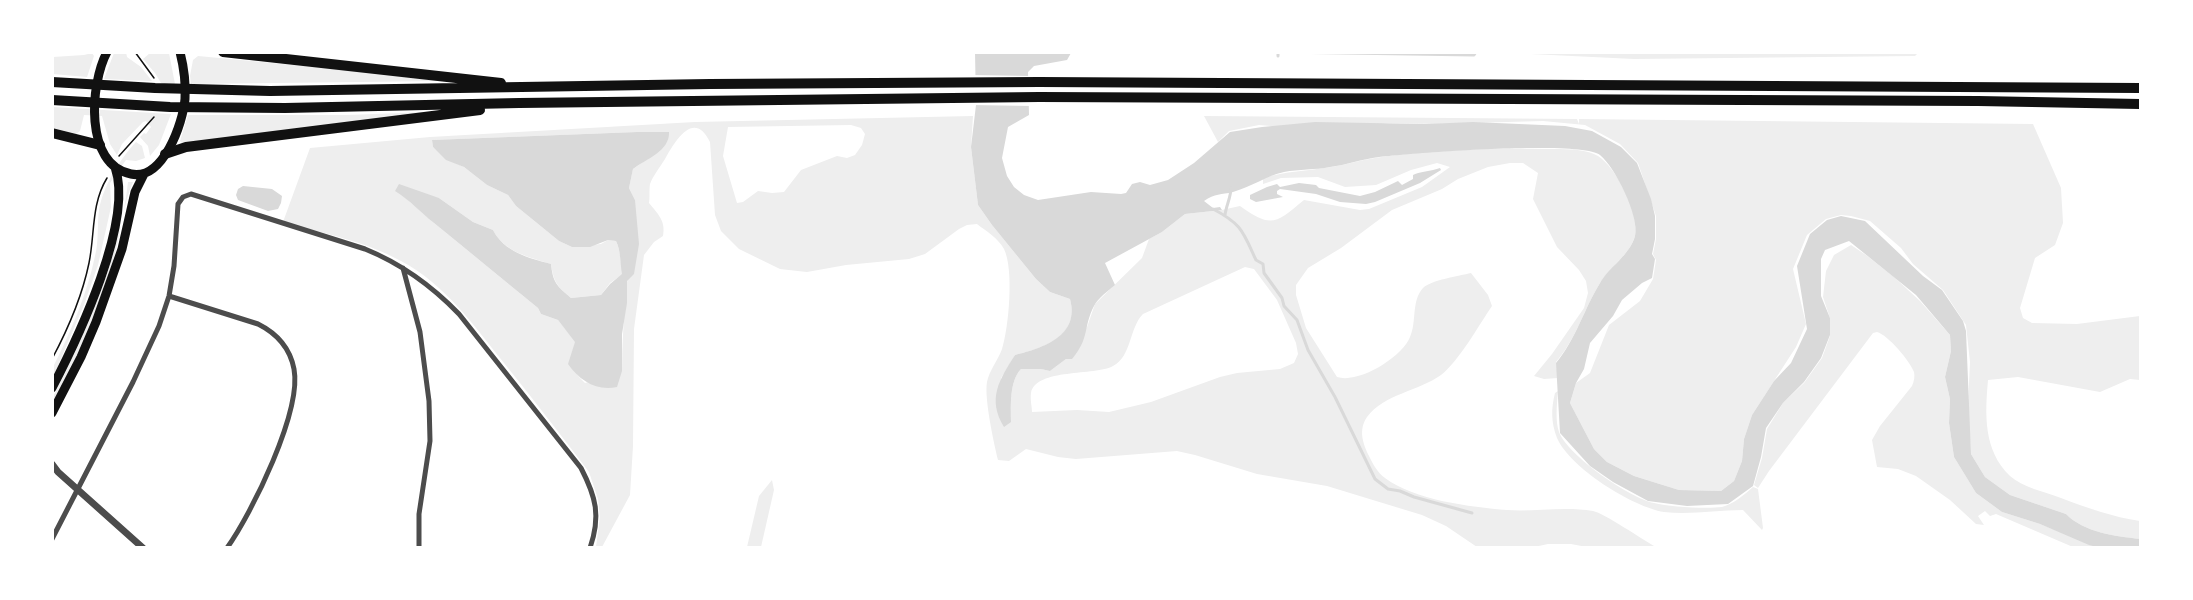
<!DOCTYPE html>
<html>
<head>
<meta charset="utf-8">
<style>
	body { margin:0 }
	#map { position:relative; width:2193px; height:600px; overflow:hidden; background:#fff; font-family:"Varela Round",sans-serif }
	canvas { display:block }
	.frame { position:absolute; inset:0; border:54px solid #fff; pointer-events:none }
</style>
</head>
<body>
<div id="map">
<canvas width="2193" height="600"></canvas>
<div class="frame"></div>
</div>
<script>
const ctx = document.querySelector('canvas').getContext('2d');
ctx.lineJoin = 'round';
function fill(path, color) {
  ctx.fillStyle = color;
  ctx.fill(path, 'evenodd');
}
function trace(path, color, width, dash) {
  ctx.strokeStyle = color;
  ctx.lineWidth = width;
  ctx.lineCap = dash ? 'butt' : 'round';
  ctx.setLineDash(dash || []);
  ctx.stroke(path);
}
fill(new Path2D(`
	M126,52L127,57L141,67L152,81L104,79L114,53Z
	M92,53L94,56L87,77L53,74V57L84,55Z
	M150,53H169L175,84L161,83L155,73L143,59Z
	M1510,53L1918,52V53L1915,56L1634,59Z
	M198,56L443,79V81L191,84L190,76L193,60Z
	M53,107L171,114L159,145L150,156L148,146L140,137L144,133L146,134L151,127L146,121L143,122L122,144L117,155L110,144L102,116L84,115L80,131L76,134L53,128Z
	M429,112L182,143L180,141L188,115H347Z
	M973,116L971,147L978,205L992,225L1036,279L1050,292L1070,299C1080,336 1044,348 1015,355L1001,378L1011,422C1011,405 1009,382 1021,369H1041L1050,371L1066,359L1087,327L1095,304L1142,258L1149,239L1162,232L1185,214L1222,210L1240,206C1272,229 1276,223 1304,200L1360,210L1369,209L1422,187L1450,167L1437,163L1411,170L1376,185L1345,187L1318,177L1281,178L1263,184V178C1286,171 1307,171 1331,167C1346,165 1360,160 1375,158C1430,149 1488,148 1544,149C1558,149 1586,148 1598,156C1616,167 1640,214 1635,236C1630,254 1610,267 1600,283C1584,309 1576,339 1556,362L1558,378L1544,379L1534,376L1552,354L1584,308L1588,293L1586,281L1579,270L1557,247L1533,199L1538,173L1523,163H1510L1488,167L1458,179L1442,189L1392,210L1341,248L1308,268L1296,285V295L1306,328L1337,377C1359,384 1402,357 1410,337C1417,322 1411,301 1423,288C1431,280 1459,276 1471,273L1488,295L1492,306C1479,325 1459,361 1441,375C1419,391 1384,394 1367,417C1358,430 1363,444 1369,456C1373,464 1377,472 1385,478C1414,500 1470,507 1507,510C1535,512 1564,506 1593,511C1604,513 1643,540 1656,547L1592,548L1571,544H1548L1534,547H1477L1446,526L1422,515L1327,486L1257,474L1195,455L1177,451L1076,459L1058,457L1026,449L1009,461L998,460C994,444 984,398 987,382C989,371 998,360 1002,349C1009,327 1014,269 1004,249C998,238 986,231 977,224L967,225L959,229L925,254L909,259L846,265L807,272L780,269L739,249L721,231L715,215L710,142C694,109 675,141 665,159C660,167 653,176 650,184C649,190 650,198 649,203C658,214 666,221 663,236L654,242L644,255L634,329L633,446L630,495L602,547H596L600,517L598,499L589,472C561,435 533,399 504,363C474,326 445,284 401,261C365,241 322,233 283,222L310,148L430,137L695,122ZM851,125L861,128L865,134L862,145L855,155L847,158L837,156L801,170L784,192L772,193L758,191L743,202L737,203L723,156L728,127ZM637,132H669L659,151L633,169L629,188L635,200V210C629,263 622,318 622,371L585,383C570,368 568,361 576,342L558,320L541,314L538,308C503,280 469,251 434,223C420,212 410,200 395,190L439,198L473,222L493,230C504,252 529,257 551,264C554,283 557,286 571,298L601,295L610,283L623,274C620,263 621,251 616,241L608,240L601,244L572,247L559,241L516,206L508,195L487,185L464,167L446,159L433,147L432,140ZM1245,267L1254,269L1277,300L1296,343L1298,354L1294,363L1280,369L1237,373L1220,377L1151,402L1109,412L1077,410L1032,412C1032,407 1030,399 1031,393C1036,368 1095,376 1113,366C1132,356 1129,328 1143,314Z
	M1204,116L1577,119L1579,124V119L2033,124L2061,188L2063,223L2055,245L2035,258L2020,308L2023,318L2032,323L2077,324L2140,316V380L2130,379L2100,392L2018,377L1988,380C1985,414 1983,450 2010,476C2022,487 2045,492 2061,498C2087,508 2113,517 2140,521V539C2115,536 2085,533 2066,514L2010,495L1985,477L1971,454L1968,406L1970,362L1966,325L1943,290L1913,264L1901,248L1870,221L1851,216L1841,215L1826,219L1807,235L1793,269L1806,324L1796,347L1752,415L1744,439L1742,461L1734,481L1721,491L1679,490L1634,476L1607,462L1594,449L1570,403L1576,383L1590,373L1609,325L1640,301L1653,279L1656,260L1653,254L1656,239V216L1638,163L1620,144L1585,125L1543,121L1434,124L1388,123L1356,126L1283,127L1259,125L1229,131L1218,142Z
	M136,142L142,146L145,158L136,161L126,160L110,183L111,207L98,265L84,305L53,377L52,369C70,333 87,295 95,256C99,241 97,225 99,210C103,186 120,159 136,142Z
	M128,182H133C123,204 121,230 115,254C100,305 78,356 53,403V397C87,331 120,257 128,182Z
	M1851,245L1866,255L1894,277L1920,301L1950,335L1951,351L1945,377L1950,399L1949,423L1954,457L1976,493L2002,512L2040,524L2097,547H2073L1996,514L1990,516L1985,511L1978,516L1984,525L1976,524L1950,500L1916,476L1898,469L1877,467L1872,440L1880,426L1912,386C1914,381 1915,377 1914,372C1910,361 1888,335 1877,332L1873,333L1769,471L1758,488L1754,485L1762,458L1767,429L1783,403L1804,383L1822,358L1830,336V318L1823,297L1826,271L1834,255Z
	M1558,391C1557,403 1555,421 1559,432C1568,456 1630,498 1654,503C1669,507 1707,509 1722,507C1734,504 1745,494 1753,487L1758,489L1763,528L1762,530L1743,510C1716,510 1691,515 1664,512C1633,507 1570,468 1557,438C1551,422 1551,409 1555,393Z
	M772,480L774,490L761,547H747L759,496Z`), '#eee');
fill(new Path2D(`
	M975,52L1071,53L1067,60L1034,66L1028,72L1029,115L1008,127L1002,158L1007,176L1014,187L1024,195L1038,200L1091,192L1121,194L1126,193L1132,184L1140,182L1150,185L1168,180L1194,163L1230,132L1262,127L1315,122L1426,124L1473,122L1565,126L1592,131L1621,147L1637,163L1651,199L1655,216V239L1652,254L1655,259L1652,278L1642,283L1622,300L1613,316L1590,343L1584,369L1576,383L1570,403L1594,449L1607,462L1634,476L1679,490L1721,491L1734,481L1742,461L1744,439L1752,415L1774,381L1791,363L1807,329L1797,266L1810,234L1827,220L1841,216L1865,221L1923,276L1942,290L1963,321L1966,331L1971,454L1985,477L2010,495L2066,514C2085,533 2115,536 2140,539V547H2097L2089,545L2040,524L2002,512L1976,493L1954,457L1949,423L1950,399L1945,377L1951,351L1950,335L1916,295L1849,241L1825,250L1821,259V296L1830,318V335L1821,358L1804,382L1783,403L1766,428L1761,457L1753,486L1728,504L1687,506L1648,501L1613,482L1590,466L1560,433L1556,363C1576,339 1584,309 1600,283C1609,267 1630,255 1635,236C1640,217 1615,167 1600,155C1582,140 1410,153 1379,157C1362,159 1346,165 1330,167C1315,170 1299,169 1284,172C1266,176 1251,187 1233,192C1221,195 1215,193 1204,201L1213,208L1220,207L1222,210L1185,214L1162,232L1105,263L1115,285C1108,291 1098,298 1094,306C1083,327 1090,338 1072,359H1066L1050,371L1041,369H1021C1009,382 1011,406 1011,422L1004,427C987,399 999,380 1015,355C1043,348 1080,336 1070,299L1050,292L1036,279L992,225L978,205L971,147L976,105Z
	M637,132H669C670,151 646,159 633,169L629,188L635,200L639,244L634,274L627,281V303L622,334V371L617,387C596,391 580,381 568,364L575,342L558,320L541,314L538,308C503,280 469,251 434,223C420,212 411,201 395,191L399,184L439,198L473,222L493,230C504,252 529,258 551,264C553,283 557,286 571,298L601,295L610,284L622,274C620,263 621,251 616,241L608,240L590,247H572L559,241L516,206L508,195L487,185L464,167L446,160L433,147L432,140Z
	M1440,168L1441,170L1420,183L1375,202L1366,204L1340,202L1316,194L1280,189L1277,191V194L1283,197L1256,202L1250,199V195L1267,187L1277,184L1280,187L1299,183L1316,185L1319,188L1360,196L1375,192L1398,181L1402,185L1413,179V175C1418,172 1432,171 1440,168Z
	M243,186L272,189L282,196L281,203L278,209L268,211L238,200L236,195L238,189Z`), '#d9d9d9');
fill(new Path2D(`
	M972,75L1031,76L1032,106L972,105Z`), '#fff');
trace(new Path2D(`
	M1278,56V52L1474,55L1476,52
	M1213,209C1242,224 1243,232 1256,260L1263,264L1264,273L1282,298L1284,306L1297,320L1308,350L1335,397L1375,479L1388,489L1400,491L1414,497L1472,513
	M1225,215C1226,206 1231,197 1231,188`), '#d9d9d9', 3);
trace(new Path2D(`
	M135,52L154,78
	M119,156L154,117
	M52,359C68,329 82,297 89,263C95,234 91,204 107,178`), '#111', 1.5);
trace(new Path2D(`
	M403,268L420,332L429,401L430,441L419,514V548
	M169,296L258,324C276,333 290,348 294,369C302,411 252,513 227,548
	M52,539L133,382L159,326L169,296L174,266L178,204L183,197L191,194L365,249C402,264 431,285 459,314L581,468C596,497 601,516 590,548`), '#4c4c4c', 5);
trace(new Path2D(`
	M52,464L58,472L143,548`), '#4c4c4c', 7);
trace(new Path2D(`
	M107,52C90,84 84,165 131,174C163,181 183,123 185,99C186,83 184,68 180,52
	M52,388C78,338 134,221 115,167
	M52,413L81,357L96,322L122,249L135,192L144,174`), '#111', 9);
trace(new Path2D(`
	M223,52L501,83
	M52,82L155,88L270,91L710,84L1039,82L2140,88
	M52,100L170,107L285,108L519,103L1039,97L1978,101L2140,104
	M52,133L100,145
	M165,154L186,147L480,110`), '#111', 10);
</script>
</body>
</html>
